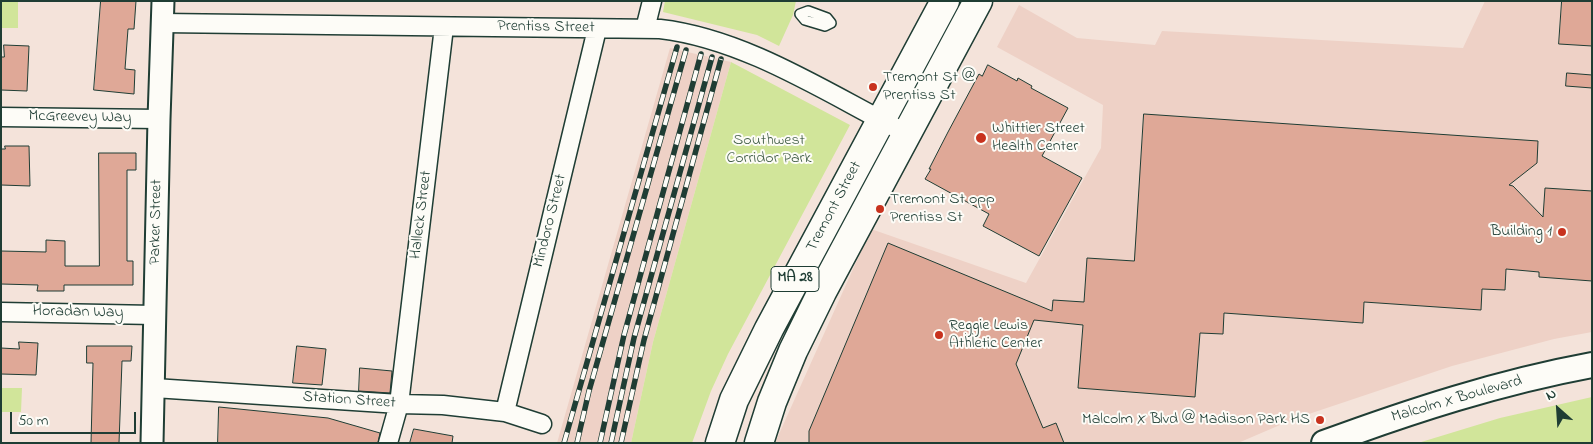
<!DOCTYPE html>
<html>
<head>
<meta charset="utf-8">
<style>
	body { margin:0 }
	#map { position:relative; width:1593px; height:444px; overflow:hidden; background:#f4e3da; font-family:"Indie Flower",sans-serif }
	canvas { display:block }
	.frame { position:absolute; inset:0; border:2px solid #1f3d34; pointer-events:none }
	.north { position:absolute; left:1533px; top:384px; width:50px; height:50px; -webkit-text-stroke:4px #fdfcf7; paint-order:stroke; rotate:334deg; font-size:14px; font-weight:700; line-height:20px; text-align:center; color:#1f3d34 }
	.north::after { content:''; display:block; margin:auto; width:18px; height:22px; background:#1f3d34; clip-path:polygon(50% 0,100% 100%,50% 72%,0 100%) }
	.scale { position:absolute; left:10px; top:412px; width:126px; height:22px; box-sizing:border-box; border:2px solid #1f3d34; border-top:0; padding-left:6px; font-size:15px; line-height:18px; white-space:nowrap; color:#1f3d34; -webkit-text-stroke:4px #fdfcf7; paint-order:stroke }
</style>
</head>
<body>
<div id="map">
<canvas width="1593" height="444"></canvas>
<div class="frame"></div>
<div class="north">N</div>
<div class="scale">50 m</div>
</div>
<script>
const ctx = document.querySelector('canvas').getContext('2d');
ctx.lineJoin = 'round';
function fill(path, color) {
  ctx.fillStyle = color;
  ctx.fill(path, 'evenodd');
}
function trace(path, color, width, dash) {
  ctx.strokeStyle = color;
  ctx.lineWidth = width;
  ctx.lineCap = dash ? 'butt' : 'round';
  ctx.setLineDash(dash || []);
  ctx.stroke(path);
}
function label(font, color, halo, rows, align = 'center') {
  ctx.font = font + ' "Indie Flower",sans-serif';
  ctx.lineWidth = 4;
  ctx.setLineDash([]);
  ctx.textBaseline = 'middle';
  ctx.strokeStyle = halo;
  ctx.fillStyle = color;
  for (const [text, x, y, turn = 0] of rows) {
    ctx.save();
    ctx.translate(x, y);
    ctx.rotate((+turn || 0) * Math.PI / 180);
    ctx.textAlign = isNaN(turn) ? turn : align;
    if (halo) ctx.strokeText(text, 0, 0);
    ctx.fillText(text, 0, 0);
    ctx.restore();
  }
}
fill(new Path2D(`
	M1485,1H1592V332L1554,339L1452,366L1294,419L1238,443H775L871,229L1026,283L1101,148L1103,105L997,47L1019,5L1077,38L1155,45L1162,31L1463,48Z
	M670,48L731,62L653,342L631,443H557Z`), '#eed1c6');
fill(new Path2D(`
	M1,1H18V28H1Z
	M665,1H796L793,15L779,46L757,35L663,12Z
	M731,62L850,125L728,354L711,391L692,443H631L653,342Z
	M1,388H22L21,412H1Z
	M1592,397V443H1418L1500,418Z`), '#d1e59a');
const building = new Path2D(`
	M101,1H136L134,29H128L125,69L135,70L134,94L94,90Z
	M1562,1H1592V46L1559,44Z
	M4,45L29,46L27,91L1,90V57H4Z
	M988,65L1017,81L1018,78L1032,86L1031,88L1068,108L1042,156L1082,178L1039,256L983,226L989,214L925,179L931,169H929L948,132L979,74L982,76Z
	M1567,73L1592,75V88L1566,86Z
	M1144,114L1538,141L1537,163L1509,185L1513,186L1543,217L1545,188L1592,191V281L1539,277V272L1506,269L1505,290L1482,289L1481,310L1364,302L1363,323L1224,313L1223,334L1200,333L1195,397L1078,388L1083,325L1034,320L1016,364L1043,428L1056,423L1064,443H809V431L888,243L1052,311L1053,300L1084,302L1087,258L1134,261Z
	M5,146H29L30,186L1,185V149H5Z
	M99,153H136V170H127V261H133V285H64V291H37L38,285L1,284V251L46,252V240L65,241V266H99Z
	M19,342L38,343L36,375L1,374V348L19,349Z
	M87,346H132L131,361H122L119,443H91L93,363H87Z
	M297,346L326,349L322,385L293,383Z
	M360,368L392,371L390,393L359,391Z
	M219,407L328,418L380,433L378,443H218Z
	M414,429L453,436L452,443H410Z`);
fill(building, '#dfa897');
trace(building, '#1f3d34', 1);
const service = new Path2D(`
	M808,11L827,18L831,23L825,26L805,20L800,14Z`);
const minor = new Path2D(`
	M162,23L660,29C747,39 830,95 906,133
	M645,29L652,1
	M1,117L159,119
	M1,312L154,315
	M154,388L399,404L443,405L505,412L542,424
	M505,412L597,29
	M388,443L399,404L444,27`);
const tertiary = new Path2D(`
	M152,443L159,119L163,1`);
const secondary = new Path2D(`
	M1324,443C1411,411 1500,382 1592,365`);
const primary = new Path2D(`
	M720,443L734,400L769,329L945,1
	M759,443L772,402L793,351L822,292L978,1`);
trace(service, '#1f3d34', 12);
trace(minor, '#1f3d34', 21);
trace(tertiary, '#1f3d34', 25);
trace(secondary, '#1f3d34', 28);
trace(primary, '#1f3d34', 31);
trace(service, '#fdfcf7', 9);
trace(minor, '#fdfcf7', 18);
trace(tertiary, '#fdfcf7', 21);
trace(secondary, '#fdfcf7', 24);
trace(primary, '#fdfcf7', 28);
const rail = new Path2D(`
	M564,443L677,47
	M577,443L589,391L686,50
	M600,443L624,335L701,54
	M611,443L634,338L712,57
	M621,443L644,340L721,59`);
trace(rail, '#1f3d34', 5.5);
trace(rail, '#fdfcf7', 4, [11]);
for (const [x, y, r, color] of [
	[873,87,5,"#c8321e"],
	[981,138,6,"#c8321e"],
	[880,209,5,"#c8321e"],
	[1562,232,5,"#c8321e"],
	[939,335,5,"#c8321e"],
	[1320,420,5,"#c8321e"]
]) {
  const dot = new Path2D();
  dot.arc(x, y, r, 0, 2 * Math.PI);
  ctx.fillStyle = color;
  ctx.fill(dot);
  trace(dot, '#fdfcf7', 2);
}
for (const [x, y, w] of [
	[795,279,48]
]) {
  const box = new Path2D();
  box.roundRect(x - w / 2, y - 12.5, w, 25, 4);
  ctx.fillStyle = '#fdfcf7';
  ctx.fill(box);
  trace(box, '#1f3d34', 1);
}
label('bold 15px', '#1f3d34', null, [
	["MA 28",795,279]
]);
label('16px', '#1f3d34', '#fdfcf7', [
	["Prentiss Street",546,28,1],
	["McGreevey Way",80,118,1],
	["Tremont Street",835,207,-62],
	["Halleck Street",422,215,-83],
	["Mindoro Street",551,221,-76],
	["Parker Street",157,222,-89],
	["Horadan Way",78,313,1],
	["Malcolm X Boulevard",1457,400,-16],
	["Station Street",349,401,4]
]);
label('16px', '#1f3d34', '#fdfcf7', [
	["Tremont St @",883,78],
	["Prentiss St",883,96],
	["Whittier Street",992,129],
	["Health Center",992,147],
	["Tremont St opp",890,200],
	["Prentiss St",890,218],
	["Building 1",1552,232,"right"],
	["Reggie Lewis",949,326],
	["Athletic Center",949,344],
	["Malcolm X Blvd @ Madison Park HS",1310,420,"right"]
], 'left');
label('16px', '#435f48', '#fdfcf7', [
	["Southwest",769,141],
	["Corridor Park",769,159]
]);
</script>
</body>
</html>
